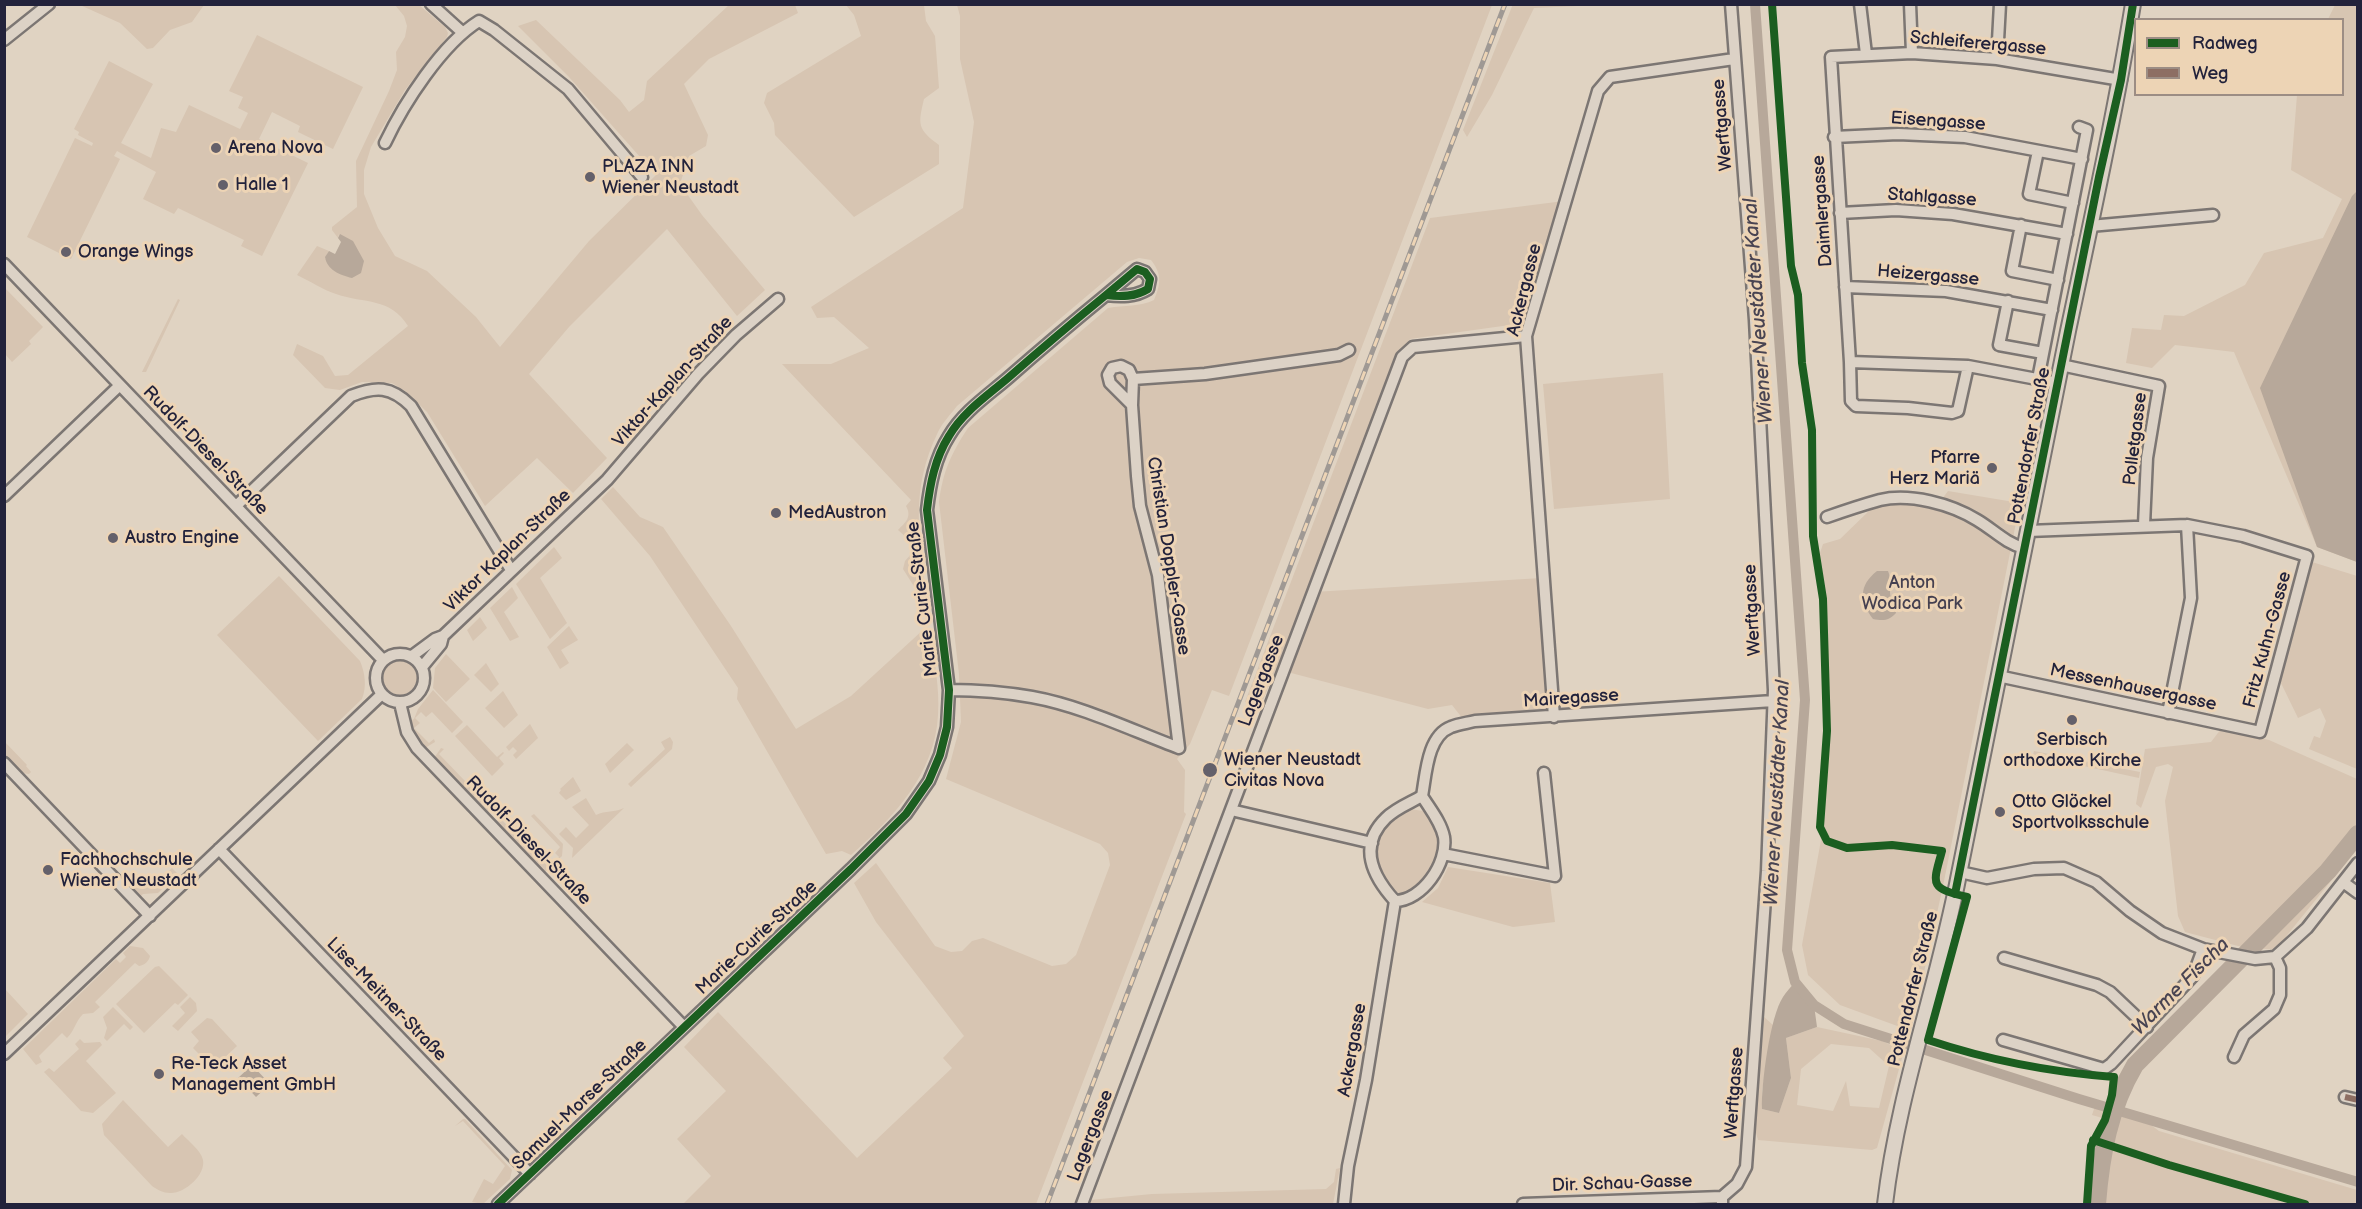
<!DOCTYPE html>
<html>
<head>
<meta charset="utf-8">
<style>
	body { margin:0 }
	#map { position:relative; width:2362px; height:1209px; overflow:hidden; background:#e0d3c2; font-family:"Balsamiq Sans",sans-serif }
	canvas { display:block }
	.frame { position:absolute; inset:0; border:6px solid #22223b; pointer-events:none }
	.legend { position:absolute; left:2134px; top:18px; width:210px; height:78px; box-sizing:border-box; background:#edd4b5; border:2px solid #9c8d84; margin:0; padding:8px 10px; list-style:none; font-size:18px; color:#22223b }
	.legend li { display:flex; align-items:center; gap:12px; height:30px }
	.legend b { width:30px; border:2px solid #9c8d84 }
</style>
</head>
<body>
<div id="map">
<canvas width="2362" height="1209"></canvas>
<div class="frame"></div>
<ul class="legend">
<li><b style="height:8px;background:#1b5e20"></b>Radweg</li>
<li><b style="height:8px;background:#8d6e63"></b>Weg</li>
</ul>
</div>
<script>
const ctx = document.querySelector('canvas').getContext('2d');
ctx.lineJoin = 'round';
function fill(path, color) {
  ctx.fillStyle = color;
  ctx.fill(path, 'evenodd');
}
function trace(path, color, width, dash) {
  ctx.strokeStyle = color;
  ctx.lineWidth = width;
  ctx.lineCap = dash ? 'butt' : 'round';
  ctx.setLineDash(dash || []);
  ctx.stroke(path);
}
function label(font, color, halo, rows, align = 'center') {
  ctx.font = font + ' "Balsamiq Sans",sans-serif';
  ctx.lineWidth = 6;
  ctx.setLineDash([]);
  ctx.textBaseline = 'middle';
  ctx.strokeStyle = halo;
  ctx.fillStyle = color;
  for (const [text, x, y, turn = 0] of rows) {
    ctx.save();
    ctx.translate(x, y);
    ctx.rotate((+turn || 0) * Math.PI / 180);
    ctx.textAlign = isNaN(turn) ? turn : align;
    if (halo) ctx.strokeText(text, 0, 0);
    ctx.fillText(text, 0, 0);
    ctx.restore();
  }
}
fill(new Path2D(`
	M1513,4L1599,5L1534,8L1492,95L1467,137L1463,130Z
	M80,5H204L192,22L170,30L153,48L147,49L120,23Z
	M395,5H419L445,27L448,33L447,37L405,90L371,147L364,170V194L378,228L395,256L427,271L476,317L500,347L589,241L656,175L569,77L518,26L536,20L620,100L629,112L644,100L647,81L729,5H795L798,13L709,59L684,84L708,135L706,146L689,156L680,184L702,215L765,290L737,316L667,229L569,327L529,374L607,458L573,493L537,458L485,506L427,412L405,391L392,383L362,382L340,390L325,388L293,355L297,344L323,356L335,376L348,375L408,326C390,297 365,304 336,294C323,290 310,281 297,275L317,246L329,251L325,258L352,278L339,234L338,238L332,230V227L357,207L356,161L389,91L397,70L396,52L405,37L407,26L404,16Z
	M846,5H924L926,21L935,36L939,88L924,99C918,124 917,129 939,145V164L854,217L775,135L774,123L764,103L767,93L861,36L854,15Z
	M957,5H1492L1229,696L1212,690L1190,744L1177,759L1185,770L1184,812L1186,814L1036,1204H686L684,1203L711,1176L677,1139L726,1091L684,1047L718,1012L857,1158L952,1068L943,1058L964,1036L876,922L854,883L876,863L935,946L951,952L962,951L972,941L983,938L1052,966L1066,964L1076,955L1110,865L1108,853L1100,844L946,779L961,722L959,674L939,502C943,471 951,454 968,428L1108,308C1125,305 1140,307 1154,300C1161,284 1162,274 1151,260L1139,258L1127,262L957,406C951,414 942,423 938,432C910,490 919,533 926,593L922,594L915,588L903,569L905,561L912,553L908,539L898,530C906,522 912,517 906,506L911,500L782,364H831L869,348L834,317L817,318L811,307L963,208L974,122L960,59V16Z
	M2335,5H2357V562L2317,547L2234,352L2175,345L2152,368L2126,363L2132,328L2161,330L2164,315L2184,316L2245,285L2264,253L2323,238L2342,199L2291,170L2297,95L2342,94V20L2328,19Z
	M257,35L363,87L333,149L298,132L300,126L272,112L259,139L308,163L262,256L241,246L244,240L178,208L174,214L143,199L156,172L117,151L114,156L120,159L71,259L27,237L75,138L92,146L93,143L78,135L79,132L74,129L109,61L153,84L121,143L151,158L161,128L176,132L189,105L240,129L248,113L238,108L243,97L229,91Z
	M1564,201L1531,322L1410,339L1314,592L1541,578L1554,707L1463,719L1452,705L1428,709L1276,669L1260,707L1245,702L1430,218Z
	M4,287L43,327L29,341L31,344L12,362L5,354Z
	M178,299L180,300L146,372H142Z
	M1663,373L1670,499L1554,509L1543,384Z
	M613,487L640,517L663,527L731,626L796,729L851,696L924,629L932,637C934,662 940,689 938,715C935,774 893,818 851,855L842,851L826,854L737,699L738,688L650,556L601,499Z
	M1948,491L2020,503L1943,886L1911,1031L1840,1005L1808,975L1802,945L1821,840L1830,702L1820,553L1823,544L1840,539L1871,509L1883,503L1912,502L1936,507Z
	M554,547L562,558L540,578L567,623L550,639L516,584Z
	M2312,562L2357,576V769L2309,749L2314,736L2320,738L2326,721L2320,708L2298,718L2280,681Z
	M279,576L360,661C365,673 367,686 362,699L318,741L217,635Z
	M512,587L518,598L504,612L519,637L510,641L490,608Z
	M480,617L487,628L473,641L467,630Z
	M569,626L578,640L561,650L569,663L560,669L547,647Z
	M446,654L470,679L446,702L433,688L435,668Z
	M383 678a17 17 0 1 1 34 0a17 17 0 1 1-34 0Z
	M486,663L499,684L491,692L474,675Z
	M433,690L463,722L452,733L432,712L426,717L421,712L415,718L420,723L414,728L429,743L434,739L435,742L425,748L408,722L414,719L418,709Z
	M503,691L518,715L504,728L485,708Z
	M530,724L538,738L516,759L513,755L517,751L513,747L509,751L506,747Z
	M467,725L497,757L503,752L504,753L499,758L504,764L492,776L455,736Z
	M2221,729L2269,740L2357,779V849L2275,950L2238,946L2185,932L2178,916L2165,801L2173,767L2168,764L2156,767L2141,808L2136,804L2145,749L2211,742Z
	M670,737L673,742L672,749L631,787L628,784L665,749L661,742Z
	M4,741L27,765L26,766L31,772L29,774L22,773L5,755Z
	M627,743L634,750L610,773L605,764Z
	M441,748L444,749L439,754L490,807L495,803V807L489,813H487L434,758Z
	M2034,751L2140,772L2139,778L2033,755Z
	M573,777L581,791L566,800L559,793L561,790L560,789Z
	M586,798L596,815C606,810 614,813 624,808L572,858L573,848L559,834L566,827L576,838L589,825L572,807Z
	M1410,809L1423,811C1429,818 1434,825 1437,835C1443,858 1414,911 1390,888C1387,885 1385,879 1383,876C1376,866 1375,857 1378,845C1382,827 1393,816 1410,809Z
	M502,814H506L501,819L543,863L549,858L553,863L559,857L555,853L560,847L531,816L534,814L563,844L562,856L544,873L495,822Z
	M1448,867L1550,883L1555,922L1513,927L1422,902L1438,888Z
	M172,868L178,874L158,893L143,894L140,897L125,881L135,872L151,888Z
	M130,946L143,948L150,956C149,961 145,965 139,966L135,963L95,1002L100,1007L93,1013L83,1014C75,1022 75,1030 67,1038L62,1033L39,1056L42,1062L36,1065L23,1049L116,959L120,963L126,957L123,953Z
	M159,966L188,995L178,1005L175,1003L144,1033L116,1004L155,967Z
	M5,989L28,1014L6,1036H4Z
	M190,997L196,1003L197,1011L178,1031L172,1026L185,1013L180,1007Z
	M113,1007L133,1027L130,1030L124,1024L107,1041L104,1038L107,1028L103,1017Z
	M1763,1016L1774,1026L1762,1091V1109L1779,1113L1791,1078L1786,1038L1817,1027L1882,1041L1904,1051L1877,1148L1872,1150L1758,1140L1755,1129ZM1831,1044L1869,1048L1889,1066L1879,1108L1850,1106L1846,1081L1833,1111L1797,1105L1801,1069Z
	M207,1018L212,1019L237,1046L219,1063L212,1057L207,1062L193,1048L199,1041L191,1032Z
	M80,1039L84,1043L100,1042L102,1045L86,1061L116,1093L93,1113L81,1111L44,1072L49,1068L54,1072L79,1049L75,1044Z
	M123,1100L168,1147L182,1134C188,1141 201,1150 203,1160C206,1175 184,1194 170,1193C163,1193 158,1190 152,1186L104,1135L102,1124Z
	M2095,1106L2147,1122L2159,1131L2357,1190V1204H2102L2106,1147L2116,1122L2092,1115Z
	M463,1119H465L512,1170L510,1179L483,1204L472,1202L484,1179L493,1184L505,1166L463,1121L455,1126Z
	M1340,1168L1333,1204H1088L1090,1200L1152,1194L1326,1189L1334,1182L1336,1169Z`), '#d7c5b2');
fill(new Path2D(`
	M2357,191V562L2317,547L2260,388L2352,196Z
	M340,234L353,241L364,261L361,273L352,278C340,275 327,270 325,257L329,251L335,254L341,242L338,238Z
	M1877,571H1888C1891,578 1889,584 1890,592C1890,600 1895,605 1896,613C1889,621 1883,621 1873,619C1860,601 1858,586 1877,571Z
	M1795,982L1814,1005L1817,1027L1786,1038L1791,1078L1779,1113L1762,1109C1761,1086 1770,1016 1783,997C1786,992 1791,987 1795,982Z
	M252,1065L270,1084L256,1097L238,1078Z`), '#b7a89a');
trace(new Path2D(`
	M1755,4L1805,700L1787,950L1795,982L1814,1005L1844,1024L2079,1099L2358,1182`), '#b7a89a', 10);
trace(new Path2D(`
	M2097,1204C2101,1154 2109,1109 2135,1065L2328,871L2358,834`), '#b7a89a', 18);
const minor = new Path2D(`
	M431,4L462,32
	M1860,4L1866,54
	M1910,4L1912,53
	M4,40L49,4
	M1997,59L2000,4
	M1834,137L1898,134L1965,137L2082,159
	M385,143C404,103 442,44 479,21L494,30L568,89L642,177
	M2038,151L2029,194L2073,203
	M1840,213L1896,210L1953,214L2067,234
	M2021,225L2012,271L2058,280
	M2090,226L2213,215
	M4,264L383,660
	M1845,287L1946,291L2052,310
	M2008,301L1999,345L2043,353
	M1850,362L1851,401L1856,406L1908,408L1952,413L1958,411L1968,366
	M2061,365L2159,386L2147,458L2144,525
	M1133,379L1205,374L1339,355L1349,350
	M2038,379L2087,130L2079,127
	M2058,383L1968,366L1850,362L1831,57L1912,53L1997,59L2121,80
	M4,496L119,386
	M236,506L351,396C376,386 391,386 411,406L511,570
	M1827,517C1844,511 1862,505 1880,500C1910,493 1951,504 1977,520C1994,530 2005,543 2024,548
	M376 678a24 24 0 1 1 48 0a24 24 0 1 1-48 0Z
	M412,656L435,639L443,636L607,480L698,374L736,335L778,299
	M422,667L441,644L443,636
	M1998,676L2260,732L2307,556L2243,536L2187,525L2028,531
	M949,690C977,690 1004,692 1032,697C1082,706 1131,730 1179,748L1158,575L1140,506L1137,476L1132,405L1133,379L1129,370L1121,366L1112,368L1108,375L1110,383L1132,405
	M400,703L407,732L417,748L684,1027
	M2168,713L2191,598L2187,525
	M1554,717L1526,336L1598,91L1610,77L1734,59
	M4,763L150,916
	M1422,796C1426,775 1427,736 1451,727C1458,724 1467,723 1475,721L1773,701
	M1422,796C1430,809 1441,822 1444,837C1448,863 1422,901 1395,901C1373,877 1357,846 1386,818C1396,808 1410,803 1422,796Z
	M1231,810L1372,843
	M219,849L530,1174
	M1443,854L1555,876L1544,773
	M1960,872L1987,878L2034,869L2064,868L2096,882L2130,911L2162,933L2203,949
	M2343,882L2358,893
	M2004,958L2097,985L2110,992L2147,1027
	M2003,1040L2104,1069L2111,1064L2193,976L2203,949L2255,959L2275,957L2307,928L2358,863
	M4,1054L382,694
	M2234,1057L2244,1035L2274,1009L2280,995V968L2275,957
	M2345,1097L2358,1100
	M498,1204L851,869L906,814L929,781L940,755L947,727L949,690L927,510C930,484 935,458 949,436C963,412 987,396 1008,378C1040,350 1073,322 1106,295C1121,297 1135,297 1148,289L1150,279L1145,272L1137,269L1106,295
	M1082,1204L1402,357L1413,347L1526,336
	M1344,1204L1348,1166L1366,1080L1395,901
	M1523,1204L1722,1197
	M1722,1204V1197L1737,1184L1746,1167L1767,871L1774,690L1755,320L1731,4`);
const major = new Path2D(`
	M1885,1204C1898,1092 1938,985 1959,874C1994,693 2031,512 2068,331C2091,222 2115,114 2133,4`);
trace(minor, '#7c7673', 15);
trace(major, '#7c7673', 18);
trace(minor, '#dcd2c6', 10);
trace(major, '#dcd2c6', 14);
const rail = new Path2D(`
	M1047,1204L1505,4`);
trace(rail, '#9f9994', 5);
trace(rail, '#edd4b5', 3, [9]);
trace(new Path2D(`
	M2345,1097L2358,1100`), '#8d6e63', 6, [12, 6]);
trace(new Path2D(`
	M1772,4L1791,266L1798,295L1802,363L1812,430L1813,536L1823,599L1827,731L1820,827L1827,841L1847,848L1892,845L1942,851C1932,886 1930,888 1967,897L1928,1040C1991,1061 2048,1072 2114,1077L2112,1095L2105,1120L2091,1146L2087,1204
	M1955,894L2099,177L2121,80L2133,4
	M2093,1140L2169,1165L2305,1204
	M498,1204L851,869L906,814L929,781L940,755L947,727L949,690L927,510C930,484 935,458 949,436C963,412 987,396 1008,378C1040,350 1073,322 1106,295C1121,297 1135,297 1148,289L1150,279L1145,272L1137,269L1106,295`), '#1b5e20', 8);
for (const [x, y, r, color] of [
	[216,148,6,"#64606a"],
	[590,177,6,"#64606a"],
	[223,185,6,"#64606a"],
	[66,252,6,"#64606a"],
	[1992,468,6,"#64606a"],
	[776,513,6,"#64606a"],
	[113,538,6,"#64606a"],
	[2072,720,6,"#64606a"],
	[1210,770,8,"#64606a"],
	[2000,812,6,"#64606a"],
	[48,870,6,"#64606a"],
	[159,1074,6,"#64606a"]
]) {
  const dot = new Path2D();
  dot.arc(x, y, r, 0, 2 * Math.PI);
  ctx.fillStyle = color;
  ctx.fill(dot);
  trace(dot, '#edd4b5', 2);
}
label('18px', '#22223b', '#edd4b5', [
	["Schleiferergasse",1978,44,5],
	["Eisengasse",1938,122,4],
	["Werftgasse",1723,125,-95],
	["Stahlgasse",1932,198,4],
	["Daimlergasse",1823,211,-94],
	["Heizergasse",1928,276,5],
	["Ackergasse",1525,290,-76],
	["Viktor-Kaplan-Straße",673,382,-48],
	["Polletgasse",2136,439,-83],
	["Pottendorfer Straße",2030,446,-79],
	["Rudolf-Diesel-Straße",205,451,46],
	["Viktor Kaplan-Straße",508,551,-44],
	["Christian Doppler-Gasse",1168,556,81],
	["Marie Curie-Straße",923,599,-97],
	["Werftgasse",1753,610,-93],
	["Fritz Kuhn-Gasse",2268,640,-75],
	["Lagergasse",1262,681,-69],
	["Messenhausergasse",2133,688,12],
	["Mairegasse",1571,699,-4],
	["Rudolf-Diesel-Straße",528,841,46],
	["Marie-Curie-Straße",757,938,-43],
	["Pottendorfer Straße",1914,989,-76],
	["Lise-Meitner-Straße",386,1000,46],
	["Ackergasse",1353,1050,-80],
	["Werftgasse",1735,1093,-86],
	["Samuel-Morse-Straße",580,1105,-44],
	["Lagergasse",1091,1136,-69],
	["Dir. Schau-Gasse",1622,1184,-2]
]);
label('18px', '#22223b', '#edd4b5', [
	["Arena Nova",228,148],
	["PLAZA INN",602,167],
	["Wiener Neustadt",602,188],
	["Halle 1",235,185],
	["Orange Wings",78,252],
	["Pfarre",1980,458,"right"],
	["Herz Mariä",1980,479,"right"],
	["MedAustron",788,513],
	["Austro Engine",125,538],
	["Serbisch",2072,740,"center"],
	["orthodoxe Kirche",2072,761,"center"],
	["Wiener Neustadt",1224,760],
	["Civitas Nova",1224,781],
	["Otto Glöckel",2012,802],
	["Sportvolksschule",2012,823],
	["Fachhochschule",60,860],
	["Wiener Neustadt",60,881],
	["Re-Teck Asset",171,1064],
	["Management GmbH",171,1085]
], 'left');
label('18px', '#454050', '#edd4b5', [
	["Anton",1912,583],
	["Wodica Park",1912,604]
]);
label('italic 20px', '#494452', '#edd4b5', [
	["Wiener Neustädter Kanal",1759,311,-94],
	["Wiener Neustädter Kanal",1778,793,-87],
	["Warme Fischa",2181,987,-45]
]);
</script>
</body>
</html>
